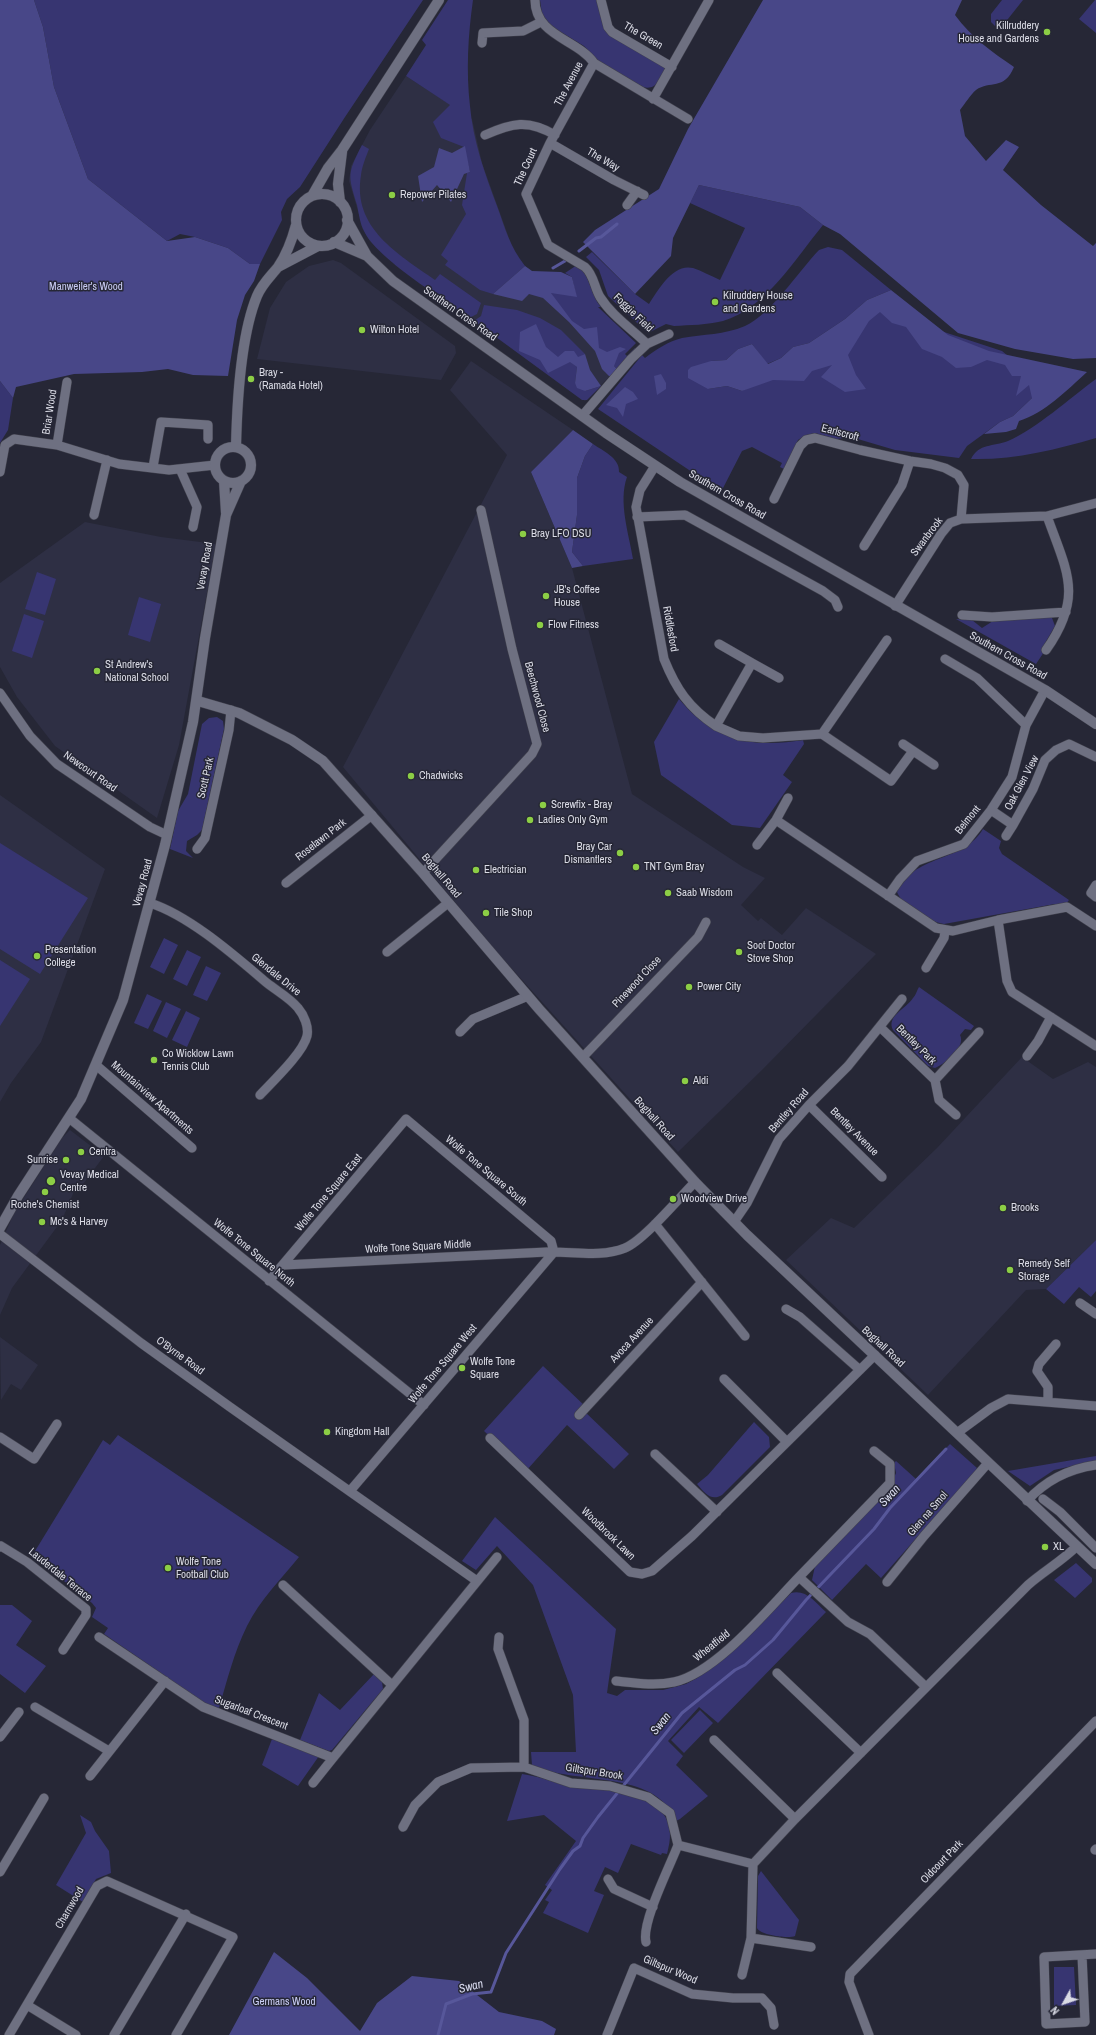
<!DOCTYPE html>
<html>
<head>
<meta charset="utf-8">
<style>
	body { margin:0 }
	#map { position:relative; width:1096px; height:2035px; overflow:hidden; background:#262736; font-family:"Archivo Narrow",sans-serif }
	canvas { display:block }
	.north { position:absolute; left:1044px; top:1983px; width:40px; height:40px; -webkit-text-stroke:3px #262736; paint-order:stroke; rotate:230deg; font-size:11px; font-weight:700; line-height:16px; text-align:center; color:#dadbe5 }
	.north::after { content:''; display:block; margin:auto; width:14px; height:18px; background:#dadbe5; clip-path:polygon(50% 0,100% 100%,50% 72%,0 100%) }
</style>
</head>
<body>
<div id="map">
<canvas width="1096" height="2035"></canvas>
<div class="north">N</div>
</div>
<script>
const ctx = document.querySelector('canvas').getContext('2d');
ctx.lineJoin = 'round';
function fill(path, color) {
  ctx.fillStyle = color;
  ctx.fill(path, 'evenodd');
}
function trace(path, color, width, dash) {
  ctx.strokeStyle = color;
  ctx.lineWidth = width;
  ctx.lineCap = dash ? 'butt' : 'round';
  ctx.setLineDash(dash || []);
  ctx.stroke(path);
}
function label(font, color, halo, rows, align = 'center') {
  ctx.font = font + ' "Archivo Narrow",sans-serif';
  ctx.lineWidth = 3;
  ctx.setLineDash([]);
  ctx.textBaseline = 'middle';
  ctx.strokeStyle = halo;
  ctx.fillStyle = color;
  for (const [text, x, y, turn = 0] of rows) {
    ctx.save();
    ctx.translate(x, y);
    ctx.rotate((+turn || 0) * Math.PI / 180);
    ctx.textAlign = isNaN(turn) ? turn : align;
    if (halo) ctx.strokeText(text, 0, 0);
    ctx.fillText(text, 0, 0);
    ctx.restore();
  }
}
fill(new Path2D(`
	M406,76L472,119L482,163L514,252L525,266L532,271L617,369L585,401L390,260L370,241L364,231L349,181L351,166L370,130Z
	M333,260L341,263L455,346L456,353L441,380L257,359L270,308L286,282L309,266Z
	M471,361L573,430L531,472L572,568L632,794L743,867L765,878L741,905L758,921L761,918L782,935L806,908L876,954L762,1070L678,1152L494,949L343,767L507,455L450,390Z
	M85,522L161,537L216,544L179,745L157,818L55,746L17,697L0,667V583Z
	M0,795L105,869L41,1042L11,1083L0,1102Z
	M1022,1057L1053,1079L1088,1062L1096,1067V1240L1046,1289L1026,1290L928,1395L786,1260L831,1218L854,1228L937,1148Z
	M70,1130L104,1156L78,1191L75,1189L62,1220L12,1288L0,1315V1245L14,1213L62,1138Z
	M0,1337L38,1365L21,1390L11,1384L1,1400Z`), '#2e2f44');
fill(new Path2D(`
	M34,0H423L345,117L300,187L287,199L281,212L282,220L260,264H250L228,248L195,237L180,234L167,241L88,179L54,87L43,27Z
	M448,0H473C468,35 466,71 470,106C473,141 485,174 497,206C505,228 510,247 525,266L493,294L480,290L445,265L448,261L441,255L466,214L462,205L467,173L470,172L464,147L441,138L433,122L450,105L406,76L426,45L422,40Z
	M540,0H598L605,26L664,66L665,69C661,78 656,91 643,87L598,61L584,46L551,26L542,14Z
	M1002,0H1023L1004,24L1002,23L995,26L991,22V14Z
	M1095,0H1096V33L1079,19Z
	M362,145L369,149C366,157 362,166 361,175C352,228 398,254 435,280L440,274L481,303L477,314L469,318C444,299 376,258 364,231C360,224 359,214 357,205C348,175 347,174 362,145Z
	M699,185L800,207L823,225C796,258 765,309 723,321C707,325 690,325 674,326L666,324L648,333L608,296L599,270L586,257L592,252L635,294L649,304C658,290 673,263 693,268C702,271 711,276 720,280L745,228L690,203Z
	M828,247L842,250L891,290L867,300L845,319L809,343L793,347L781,358L767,364L752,344L738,349L726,360L711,361L708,389L727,386L742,391L868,320L880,311L1002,351L1037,380L1032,398L1013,416L1000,422L967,446L959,458L895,450L851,437L836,439L815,433L804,436L798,440L784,469L780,467L782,463L752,447L742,451L722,490L689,470L598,409L642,355L645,358C655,350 669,341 682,338C704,334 724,335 745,326C771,314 798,272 819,250Z
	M577,265C591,276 590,294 601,307H598L636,343L625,354L627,356L635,348L636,349L617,369L567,318L550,292L576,296L572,277L565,273Z
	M484,305L517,310L540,318L561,330L585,354L571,362L577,367L575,383L585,391L601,386L587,400H582L474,321L481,316Z
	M1096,379V438C1055,450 1014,460 971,459C979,443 993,447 1008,441C1037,428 1069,399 1096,379Z
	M0,381L13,398L8,430L0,443Z
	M593,444C603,451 620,458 619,472L627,477C618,502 629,534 633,559L583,566L572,552L577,515V478L585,456Z
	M37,572L56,579L45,615L25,609Z
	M139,597L161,604L150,642L128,635Z
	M24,614L44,621L32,658L12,651Z
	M1047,617L1052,618L1055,626L1041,650L1044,652L1036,664L956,619L972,620L982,628L993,621Z
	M679,699C712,739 752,749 803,740L804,744L783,775L792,782L760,828L732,825L661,775L654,742Z
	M217,717L223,721L224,729L202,830L197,835L187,841L186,851L193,858L170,849L178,811L188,794L202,724L209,718Z
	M983,829L1001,841L999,848L1002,854L1069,900L1065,905L1055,904L944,924C928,921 903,907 897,892C912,855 964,862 983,829Z
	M0,843L88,898L40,974L0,949Z
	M164,938L178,945L164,974L150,967Z
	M187,950L201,957L187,986L173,979Z
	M0,960L30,979L0,1026Z
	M206,966L221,973L207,1001L193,995Z
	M919,987L974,1026L971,1030L965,1029L960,1035C966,1047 946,1063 935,1068L928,1066L893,1030C886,1016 906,1009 913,998C916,995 917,990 919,987Z
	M147,994L162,1001L148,1029L134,1023Z
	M166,1002L181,1009L167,1038L153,1031Z
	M186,1011L200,1018L187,1047L172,1040Z
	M1096,1240V1291L1091,1297L1079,1287L1064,1304L1046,1289Z
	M543,1366L586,1407L583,1410L629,1454L614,1469L567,1425L526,1471L484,1431Z
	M754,1422L769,1437L770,1447L722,1495C711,1502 704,1492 697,1484L708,1475Z
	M118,1435L299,1557C281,1579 260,1600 247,1626C234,1652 227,1681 219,1708L206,1704L104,1634L108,1628L92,1617L96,1608L92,1603L32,1556L103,1440L110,1445Z
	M950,1444L977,1468L974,1473L881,1578L866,1564L832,1600L812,1580L815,1566L890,1487L896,1473L894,1463L896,1461L916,1479Z
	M1096,1456V1461L1054,1470L1030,1486L1008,1471Z
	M495,1517L616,1629L607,1693L617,1696L625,1690H663L686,1684L697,1678L742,1643L791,1593C806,1589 815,1602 826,1612L718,1723L699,1707L668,1741L683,1756L676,1765L708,1796L680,1819L676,1821C655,1768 575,1786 532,1765L531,1752H576L573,1695L533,1585L497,1546L476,1570L462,1561Z
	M1076,1563L1092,1578V1582L1075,1598L1054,1580Z
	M0,1605H12L32,1621L16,1645L46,1666L25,1693L0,1674Z
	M374,1674L382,1682L383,1689L332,1750L329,1751L300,1740L319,1693L340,1710Z
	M700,1710L713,1723L684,1753L671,1740Z
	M272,1739L319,1756L298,1786L262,1765Z
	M522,1774C538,1776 553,1782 569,1785C610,1791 687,1791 667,1854L662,1853L661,1855L631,1844L618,1873L605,1867L594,1891L604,1895L588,1933L543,1913L549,1902L545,1900L552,1890L545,1885L576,1841L544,1815L507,1821Z
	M80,1815L91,1822L95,1831L109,1851L111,1873L96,1879L83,1902L56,1885L86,1833Z
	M761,1871L799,1920L795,1936C788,1939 760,1935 757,1928L758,1876Z
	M1054,1967H1074L1076,2005L1054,2006Z`), '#373571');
fill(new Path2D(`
	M0,0H34L43,27L54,87L88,179L167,241L195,237L228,248L250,264H260L254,281L245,295L237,320L228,376L193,375L168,369L142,372L74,374L16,387L13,398L0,381Z
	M763,0H962L955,15C971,37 992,52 1014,67C1004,91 990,80 976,90C970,95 965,104 960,110L965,136L986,161L1006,140L1019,147L1003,170L1041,205L1093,246L1096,243V358L1073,359L1015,349L958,333L840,234L823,225L800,207L699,185L673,238L671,256L635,294L583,242L595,230L659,189L688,129Z
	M465,146L470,172L464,174L451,202L437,185L422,202L418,176L434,167L439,148L452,153Z
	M525,266L532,271L561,272L572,277L577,297L551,293L572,321L584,329L597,327L599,348L607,352L620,347L626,349L619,353L614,366L617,369L611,376H609L602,369L595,351L569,322L543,298L529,294L522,301L493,294Z
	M891,290L948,335L989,351L1087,372C1067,390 1045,413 1019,421L1016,429L1006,432L984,434L1000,422L1013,416L1032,398L1029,385L1016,396L1021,376H1012L1005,365L987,360L971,367L956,368L942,357L922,349L906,327L892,323L880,312L869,321L848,355L856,375L866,389L845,392L821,377L832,365L812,371L804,381L773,380L742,391L727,386L708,389L688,378V370L691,367L711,361L726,360L738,349L752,344L768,364L781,358L793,347L809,343L845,319L867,300Z
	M536,324L546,347L558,357L565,351H574L578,357L585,354L590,370L601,386L585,391L577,388L575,383L577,367L570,362L548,373L540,360L519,351L520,332Z
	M661,374L666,383V389L657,395L654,376Z
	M625,387L633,392L638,399L626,404L623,417L617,408L606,405Z
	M573,430L593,444L585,456L577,478V515L572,552L583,566L572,568L531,472Z
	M274,1952L307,1978L360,2031L377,2003L412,1976L459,1981L499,2012L542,2021L556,2029L554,2035H229Z`), '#484788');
trace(new Path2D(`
	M579,251L596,238L601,237L617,224
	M553,268L565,261
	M438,2035L446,2004L472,1994L491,1992L506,1953L560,1869L573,1851L580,1846L583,1838L598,1817L682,1713L735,1670L745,1665L773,1640L806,1600L874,1529L890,1508L946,1449`), '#57579a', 3);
const minor = new Path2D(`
	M535,0C535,36 577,39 594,63
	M601,0L608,27L612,32L672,67
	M482,43L483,33L523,31L541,22
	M653,99L709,0
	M485,135C512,123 528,119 555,135
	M550,143L614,180L644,195
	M627,205L637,191
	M647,344C632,329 612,316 600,297C594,287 594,275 585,267L548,245L526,194L550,143L594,63L688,119
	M582,416L631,359L647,344L669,334
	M57,445L67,382
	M655,466L640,490L636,507L664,659C676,689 689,708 716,726
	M153,467L161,422L208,425V439
	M180,469L197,507L193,527
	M0,472L5,445L14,439L57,445L119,464L169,470L215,465
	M774,499L800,446L806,440L815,438L860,450L910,461L931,464L945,468L958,475L964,485L961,519
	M94,515L107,460
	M637,517L685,515L823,591L835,600L838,607
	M864,546L902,485L910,461
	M895,606L941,534L950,523L961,519L1047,516L1096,503
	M962,615L992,617L1066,612
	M719,644L752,663L716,726L739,736L763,738L822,734L891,781L913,751
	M1046,650C1084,596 1067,572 1047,516
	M945,659L977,678L1026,725L1045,690
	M752,663L779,678
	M0,693L30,736L57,764L150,827L167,835
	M822,734L887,640
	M903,744L934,765
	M991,810L1013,825L1033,789L1045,760L1056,750L1069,744L1096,757
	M776,820L936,928L953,931L998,920L1067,907L1096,926
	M1006,836L1013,825
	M757,845L776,820L788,798
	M197,849L205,838L229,730L231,710
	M423,873L532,754L537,744L512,649L481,510
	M286,883L372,815
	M1096,885L1091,893L1096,897
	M888,896L900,879L917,861L964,844L991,810L1012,777L1026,725
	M150,903C190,916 235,956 267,983C277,991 290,998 298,1008C304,1015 309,1027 307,1036C303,1053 272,1082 260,1095
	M998,920L1007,981L1012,992L1096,1046
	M387,952L448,903
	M926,968L944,938L945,931
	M880,1027L935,1080L979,1032
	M460,1032L473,1019L528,996
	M1027,1056L1038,1041L1051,1017
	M583,1057L698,937L706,922
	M96,1065L192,1148
	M935,1080L939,1100L956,1115
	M809,1105L882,1177
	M69,1118L424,1405
	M734,1222L747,1203L779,1139L809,1105L848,1066L902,999
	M655,1224L745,1336
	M0,1234L141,1343L230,1407L477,1581
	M284,1265C371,1261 459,1257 547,1252C572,1251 601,1258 625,1248C644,1240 679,1198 695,1182
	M269,1281L406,1119L551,1241L554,1252
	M1080,1303L1096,1314
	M786,1309L800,1317L860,1370
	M724,1379L786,1441
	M1048,1401V1387L1037,1371L1039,1364L1056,1344
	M579,1415L702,1282
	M957,1433L991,1408L1008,1399L1096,1406
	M0,1437L34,1459L57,1424
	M490,1438L630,1572L642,1574L652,1571L692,1536L875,1355
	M655,1454L717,1512
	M350,1491L554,1252
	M1043,1499L1060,1512L1096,1548
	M1027,1501C1046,1480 1068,1469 1096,1465
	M0,1547L1,1546L27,1562L86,1609V1615L63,1650
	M799,1577L890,1483V1464L874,1451
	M887,1582L924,1536L988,1463
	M283,1585L392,1685
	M99,1637L203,1707L333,1758L497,1557
	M499,1637L498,1649L524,1720V1767
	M777,1673L861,1753
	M616,1681C635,1683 655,1686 674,1682C716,1673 769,1608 799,1577L848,1622L870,1634L926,1687
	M35,1707L109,1751
	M0,1737L19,1712
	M714,1740L795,1819
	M90,1776L165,1681
	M313,1783L333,1758
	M403,1827L415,1805L438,1782L471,1768L524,1767L571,1783L610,1786L648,1797L670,1813L678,1845L753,1864
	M1095,1850L1096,1849
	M753,1864L795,1819L1028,1585C1044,1571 1062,1561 1077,1546
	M0,1872L44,1798
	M608,1879L614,1889L653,1907
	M751,1938L811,1947
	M646,1942C641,1923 670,1866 678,1845
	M1082,1955L1085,2022L1046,2024L1044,1957L1096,1954
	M742,1975L751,1938L753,1864
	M27,2005L76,2035
	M9,2035L97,1886L107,1881L233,1937L176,2035
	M114,2035L186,1914
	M607,2035L634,1968L692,1994L733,1998H762L771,2008L774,2025
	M869,2035L849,1982L850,1974L1096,1721`);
const tertiary = new Path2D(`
	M198,701L239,713L292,740L323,761L423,873L539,1009L695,1182L747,1235L1096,1564`);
const secondary = new Path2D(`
	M296 220a26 26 0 1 1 52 0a26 26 0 1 1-52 0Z
	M312,196L328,168L342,150L439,0
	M340,202L338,184L342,152
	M347,220L367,256L393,281L606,433L680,482L1045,690L1096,724
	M334,242L367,256
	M278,267L318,246
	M215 465a18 18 0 1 1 36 0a18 18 0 1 1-36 0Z
	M236,447C237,403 240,337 257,296C262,284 270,277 278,267C287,254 292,240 296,225
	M224,481L226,513
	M0,1228L18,1196L81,1099L123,1000L165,845L193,722L205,638L226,515L241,481`);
trace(minor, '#40414d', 10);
trace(tertiary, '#40414d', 11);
trace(secondary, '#40414d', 11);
trace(minor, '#6e7081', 9);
trace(tertiary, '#6e7081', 10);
trace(secondary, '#6e7081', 10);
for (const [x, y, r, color] of [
	[1047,32,4,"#8cce45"],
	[392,195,4,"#8cce45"],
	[715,302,4,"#8cce45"],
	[362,330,4,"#8cce45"],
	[251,379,4,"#8cce45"],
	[523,534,4,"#8cce45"],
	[546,596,4,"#8cce45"],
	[540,625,4,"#8cce45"],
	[97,671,4,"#8cce45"],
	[411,776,4,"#8cce45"],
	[543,805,4,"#8cce45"],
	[530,820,4,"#8cce45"],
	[620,853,4,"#8cce45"],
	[636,867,4,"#8cce45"],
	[476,870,4,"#8cce45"],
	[668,893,4,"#8cce45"],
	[486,913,4,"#8cce45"],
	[739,952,4,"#8cce45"],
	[37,956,4,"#8cce45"],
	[689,987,4,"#8cce45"],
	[154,1060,4,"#8cce45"],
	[685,1081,4,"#8cce45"],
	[81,1152,4,"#8cce45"],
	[66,1160,4,"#8cce45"],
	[51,1181,5,"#8cce45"],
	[45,1192,4,"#8cce45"],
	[673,1199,4,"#8cce45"],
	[1003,1208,4,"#8cce45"],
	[42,1222,4,"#8cce45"],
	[1010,1270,4,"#8cce45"],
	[462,1368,4,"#8cce45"],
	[327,1432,4,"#8cce45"],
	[1045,1547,4,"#8cce45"],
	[168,1568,4,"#8cce45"]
]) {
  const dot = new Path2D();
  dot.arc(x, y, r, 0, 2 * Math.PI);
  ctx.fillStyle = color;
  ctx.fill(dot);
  trace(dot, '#262736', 1.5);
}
label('11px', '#dadbe5', '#262736', [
	["Killruddery",1039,26,"right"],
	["House and Gardens",1039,39,"right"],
	["Repower Pilates",400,195],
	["Kilruddery House",723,296],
	["and Gardens",723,309],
	["Wilton Hotel",370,330],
	["Bray -",259,373],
	["(Ramada Hotel)",259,386],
	["Bray LFO DSU",531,534],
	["JB's Coffee",554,590],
	["House",554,603],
	["Flow Fitness",548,625],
	["St Andrew's",105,665],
	["National School",105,678],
	["Chadwicks",419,776],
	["Screwfix - Bray",551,805],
	["Ladies Only Gym",538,820],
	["Bray Car",612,847,"right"],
	["Dismantlers",612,860,"right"],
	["TNT Gym Bray",644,867],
	["Electrician",484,870],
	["Saab Wisdom",676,893],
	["Tile Shop",494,913],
	["Soot Doctor",747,946],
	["Stove Shop",747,959],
	["Presentation",45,950],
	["College",45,963],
	["Power City",697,987],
	["Co Wicklow Lawn",162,1054],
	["Tennis Club",162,1067],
	["Aldi",693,1081],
	["Centra",89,1152],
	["Sunrise",58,1160,"right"],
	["Vevay Medical",60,1175],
	["Centre",60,1188],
	["Woodview Drive",681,1199],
	["Roche's Chemist",45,1205,"center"],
	["Brooks",1011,1208],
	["Mc's & Harvey",50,1222],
	["Remedy Self",1018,1264],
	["Storage",1018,1277],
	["Wolfe Tone",470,1362],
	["Square",470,1375],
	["Kingdom Hall",335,1432],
	["XL",1053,1547],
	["Wolfe Tone",176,1562],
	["Football Club",176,1575]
], 'left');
label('11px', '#dadbe5', '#262736', [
	["The Green",643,36,30],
	["The Avenue",569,84,-62],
	["The Way",603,160,30],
	["The Court",526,167,-65],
	["Foggie Field",633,313,44],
	["Southern Cross Road",460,314,35],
	["Briar Wood",50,412,-81],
	["Earlscroft",840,433,15],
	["Southern Cross Road",727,495,30],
	["Swanbrook",927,537,-53],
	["Vevay Road",205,566,-80],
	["Riddlesford",670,629,80],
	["Southern Cross Road",1008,656,29],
	["Beechwood Close",537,697,75],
	["Newcourt Road",90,772,35],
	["Scott Park",206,778,-77],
	["Oak Glen View",1022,783,-62],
	["Belmont",968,820,-51],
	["Roselawn Park",321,840,-38],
	["Boghall Road",441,876,50],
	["Vevay Road",143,883,-75],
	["Glendale Drive",276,975,39],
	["Pinewood Close",637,982,-47],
	["Bentley Park",916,1045,45],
	["Mountainview Apartments",152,1098,41],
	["Bentley Road",789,1111,-49],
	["Boghall Road",654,1119,48],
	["Bentley Avenue",854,1132,45],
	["Wolfe Tone Square South",486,1171,40],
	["Wolfe Tone Square East",329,1193,-50],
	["Wolfe Tone Square Middle",418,1247,-3],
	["Wolfe Tone Square North",254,1253,39],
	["Avoca Avenue",632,1340,-47],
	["Boghall Road",883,1347,43],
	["O'Byrne Road",180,1356,36],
	["Wolfe Tone Square West",443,1364,-50],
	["Glen na Smol",928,1514,-49],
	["Woodbrook Lawn",608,1534,44],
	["Lauderdale Terrace",60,1575,39],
	["Wheatfield",712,1646,-39],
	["Sugarloaf Crescent",251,1713,21],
	["Giltspur Brook",594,1772,9],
	["Oldcourt Park",942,1862,-46],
	["Charnwood",70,1908,-60],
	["Giltspur Wood",670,1970,23]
]);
label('11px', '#cacdf4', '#262736', [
	["Manweiler's Wood",86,287],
	["Germans Wood",284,2002]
]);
label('italic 12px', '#dcdef2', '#262736', [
	["Swan",890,1496,-47],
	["Swan",661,1724,-51],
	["Swan",471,1987,-14]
]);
</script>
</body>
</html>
